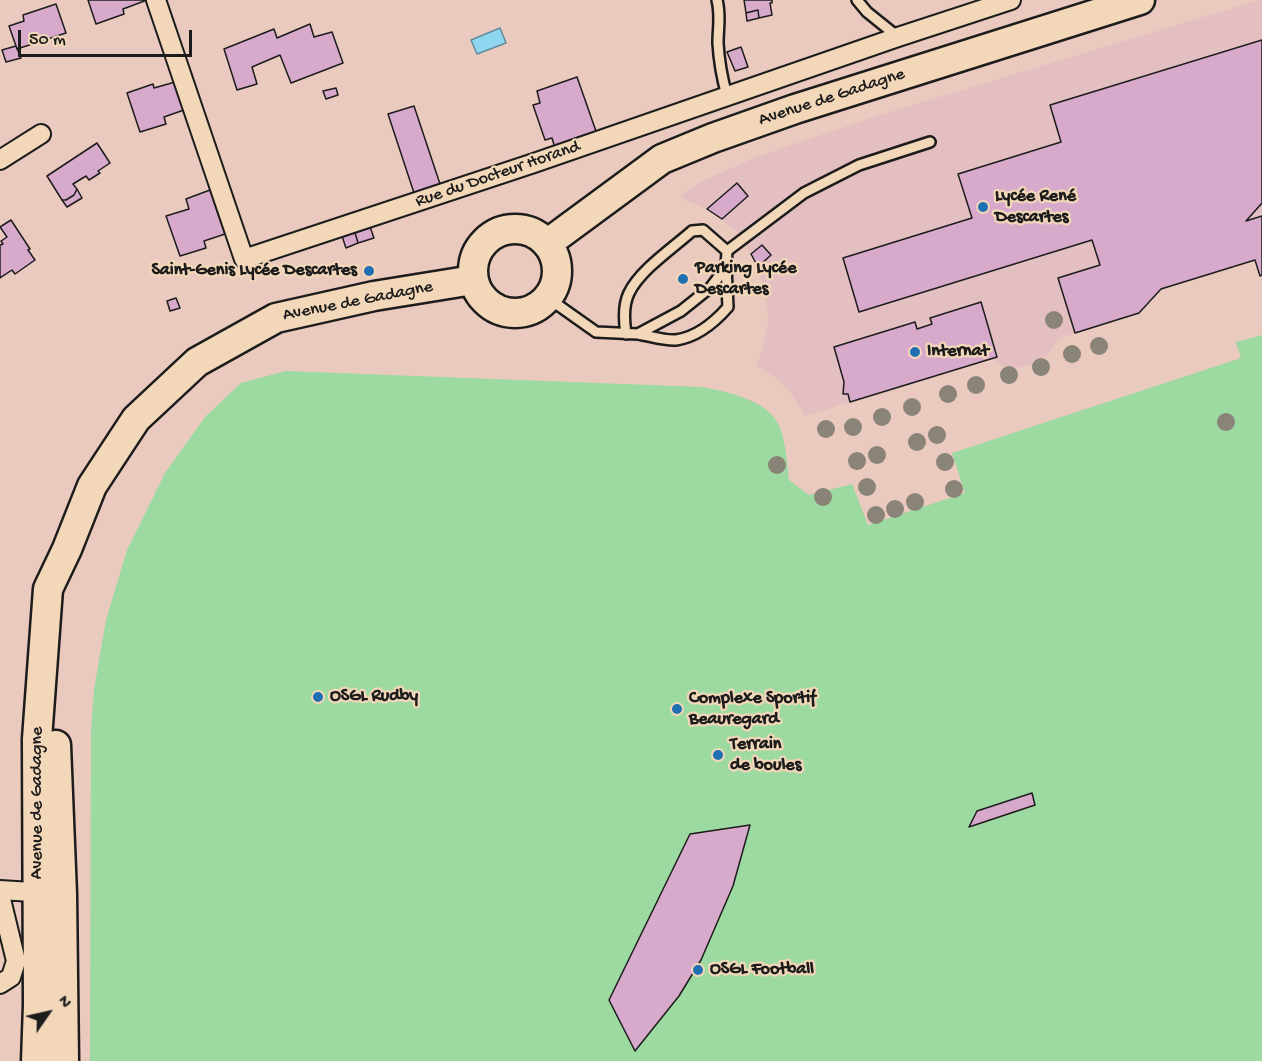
<!DOCTYPE html>
<html>
<head>
<meta charset="utf-8">
<style>
	body { margin:0 }
	#map { position:relative; width:1262px; height:1061px; overflow:hidden; background:#eac9be; font-family:"Gochi Hand",sans-serif }
	canvas { display:block }
	.north { position:absolute; left:18px; top:983px; width:60px; height:60px; -webkit-text-stroke:4px #f2d7b9; paint-order:stroke; rotate:56deg; font-size:16px; font-weight:700; line-height:24px; text-align:center; color:#1c1c1c }
	.north::after { content:''; display:block; margin:auto; width:21px; height:27px; background:#1c1c1c; clip-path:polygon(50% 0,100% 100%,50% 72%,0 100%) }
	.scale { position:absolute; left:18px; top:30px; width:174px; height:27px; box-sizing:border-box; border:3px solid #1c1c1c; border-top:0; padding-left:8px; font-size:18px; line-height:21px; white-space:nowrap; color:#1c1c1c; -webkit-text-stroke:4px #f2d7b9; paint-order:stroke }
</style>
</head>
<body>
<div id="map">
<canvas width="1262" height="1061"></canvas>
<div class="north">N</div>
<div class="scale">50 m</div>
</div>
<script>
const ctx = document.querySelector('canvas').getContext('2d');
ctx.lineJoin = 'round';
function fill(path, color) {
  ctx.fillStyle = color;
  ctx.fill(path, 'evenodd');
}
function trace(path, color, width, dash) {
  ctx.strokeStyle = color;
  ctx.lineWidth = width;
  ctx.lineCap = dash ? 'butt' : 'round';
  ctx.setLineDash(dash || []);
  ctx.stroke(path);
}
function label(font, color, halo, rows, align = 'center') {
  ctx.font = font + ' "Gochi Hand",sans-serif';
  ctx.lineWidth = 4.5;
  ctx.setLineDash([]);
  ctx.textBaseline = 'middle';
  ctx.strokeStyle = halo;
  ctx.fillStyle = color;
  for (const [text, x, y, turn = 0] of rows) {
    ctx.save();
    ctx.translate(x, y);
    ctx.rotate((+turn || 0) * Math.PI / 180);
    ctx.textAlign = isNaN(turn) ? turn : align;
    if (halo) ctx.strokeText(text, 0, 0);
    ctx.fillText(text, 0, 0);
    ctx.restore();
  }
}
fill(new Path2D(`
	M1259,0H1262V275L1260,276L1255,260L1161,289L1139,313L1059,338L1048,355L1033,365L1012,368L1001,365L991,359L805,416L788,389L774,376L756,366L761,354L768,322L767,302L758,267L750,251L735,230L707,209L682,198L683,194L700,182L756,157L880,115Z`), '#e4bfc2');
fill(new Path2D(`
	M1262,335V1061H90L91,729L94,690L106,620L127,550L165,473L205,417L241,383L286,371L702,387C727,392 770,400 780,428C786,444 787,462 789,480L809,495L852,484L868,525L965,493L952,453L1241,358L1236,342Z`), '#9cdaa2');
const water = new Path2D(`
	M500,28L506,43L477,54L471,40Z`);
fill(water, '#8fd7f1');
trace(water, '#618c9c', 1.5);
const building = new Path2D(`
	M88,0H147L123,9L124,14L96,24Z
	M744,0H772V3H770L772,15L759,18L758,10L746,13Z
	M56,4L66,33L17,49L9,26L24,21L23,15Z
	M758,10L759,18L747,21L746,13Z
	M310,24L314,37L332,32L343,63L291,83L280,55L252,67L257,84L237,90L224,49L274,29L277,38Z
	M1262,40V203L1246,221L1262,216V275L1260,276L1255,260L1161,289L1139,313L1075,333L1058,278L1100,265L1092,240L859,312L843,258L972,218L958,174L1061,142L1050,105Z
	M16,46L21,58L6,62L2,50Z
	M741,47L748,67L735,71L727,52Z
	M577,77L597,134L555,148L552,138L545,140L533,105L540,103L537,91Z
	M175,82L184,110L164,117L166,124L140,132L127,93L153,84L154,88Z
	M336,88L338,95L326,99L323,91Z
	M414,106L441,187L415,196L388,114Z
	M97,143L110,163L98,171L100,173L89,180L86,176L73,184L77,189L74,195L66,200H62L47,176Z
	M737,183L748,196L722,219L707,209Z
	M77,189L82,198L67,207L62,200H66L74,195Z
	M210,190L225,234L204,241L206,248L180,256L166,216L189,209L186,199Z
	M11,220L30,249L28,250L35,260L15,274L12,270L0,278V245L3,244L1,241L7,237L0,227Z
	M369,224L374,238L358,243L354,229Z
	M354,229L358,243L346,248L341,233Z
	M762,245L771,255L758,267L751,254Z
	M176,298L180,308L170,311L167,301Z
	M981,302L997,357L850,402L848,394H843L844,382L834,347L915,322L917,329L932,324L930,318Z
	M1032,793L1035,805L969,827L977,811Z
	M750,825L733,886L701,960L679,996L635,1051L609,1000L690,834Z`);
fill(building, '#d7a9ca');
trace(building, '#1c1c1c', 1.5);
const service = new Path2D(`
	M717,0C721,16 718,27 718,43C719,62 722,78 727,96
	M857,0L867,12L898,37
	M727,251L804,193L859,165L930,142
	M548,298L596,332L638,334L681,311L711,287L726,267L727,251
	M626,334C624,321 623,305 629,293C640,270 673,248 692,231L703,230L727,251
	M638,334C650,336 665,341 676,340C697,337 714,323 728,307L726,267`);
const minor = new Path2D(`
	M156,0L244,259L534,163L898,37L1011,0
	M0,160L41,134
	M0,890L48,893
	M0,895L16,961L11,977L0,984`);
const primary = new Path2D(`
	M473 271a42 42 0 1 1 84 0a42 42 0 1 1-84 0Z
	M548,243L662,159L713,138L795,109L1140,0
	M56,745L62,894L64,1061
	M36,1061L38,1005L37,739L48,589L67,549L92,486L136,419L197,362L276,318L374,296L473,280`);
trace(service, '#1c1c1c', 14);
trace(minor, '#1c1c1c', 22);
trace(primary, '#1c1c1c', 33);
trace(service, '#f2d7b9', 9);
trace(minor, '#f2d7b9', 18);
trace(primary, '#f2d7b9', 28);
ctx.fillStyle = '#8a8478';
for (const [x, y] of [
	[1054,320],
	[1099,346],
	[1072,354],
	[1041,367],
	[1009,375],
	[976,385],
	[948,394],
	[912,407],
	[882,417],
	[1226,422],
	[853,427],
	[826,429],
	[937,435],
	[917,442],
	[877,455],
	[857,461],
	[945,462],
	[777,465],
	[867,487],
	[954,489],
	[823,497],
	[915,502],
	[895,509],
	[876,515]
]) {
  ctx.beginPath();
  ctx.arc(x, y, 9, 0, 2 * Math.PI);
  ctx.fill();
}
for (const [x, y, r, color] of [
	[983,207,6,"#1f6fb2"],
	[369,271,6,"#1f6fb2"],
	[683,279,6,"#1f6fb2"],
	[915,352,6,"#1f6fb2"],
	[318,697,6,"#1f6fb2"],
	[677,709,6,"#1f6fb2"],
	[718,755,6,"#1f6fb2"],
	[698,970,6,"#1f6fb2"]
]) {
  const dot = new Path2D();
  dot.arc(x, y, r, 0, 2 * Math.PI);
  ctx.fillStyle = color;
  ctx.fill(dot);
  trace(dot, '#f2d7b9', 2);
}
label('18px', '#1c1c1c', '#f2d7b9', [
	["Avenue de Gadagne",832,98,-18],
	["Rue du Docteur Horand",498,175,-19],
	["Avenue de Gadagne",358,302,-11],
	["Avenue de Gadagne",38,803,-90]
]);
label('bold 18px', '#1c1c1c', '#f2d7b9', [
	["Lycée René",995,197],
	["Descartes",995,218],
	["Parking Lycée",695,269],
	["Descartes",695,290],
	["Saint-Genis Lycée Descartes",357,271,"right"],
	["Internat",927,352],
	["OSGL Rudby",330,697],
	["Complexe Sportif",689,699],
	["Beauregard",689,720],
	["Terrain",730,745],
	["de boules",730,766],
	["OSGL Football",710,970]
], 'left');
</script>
</body>
</html>
